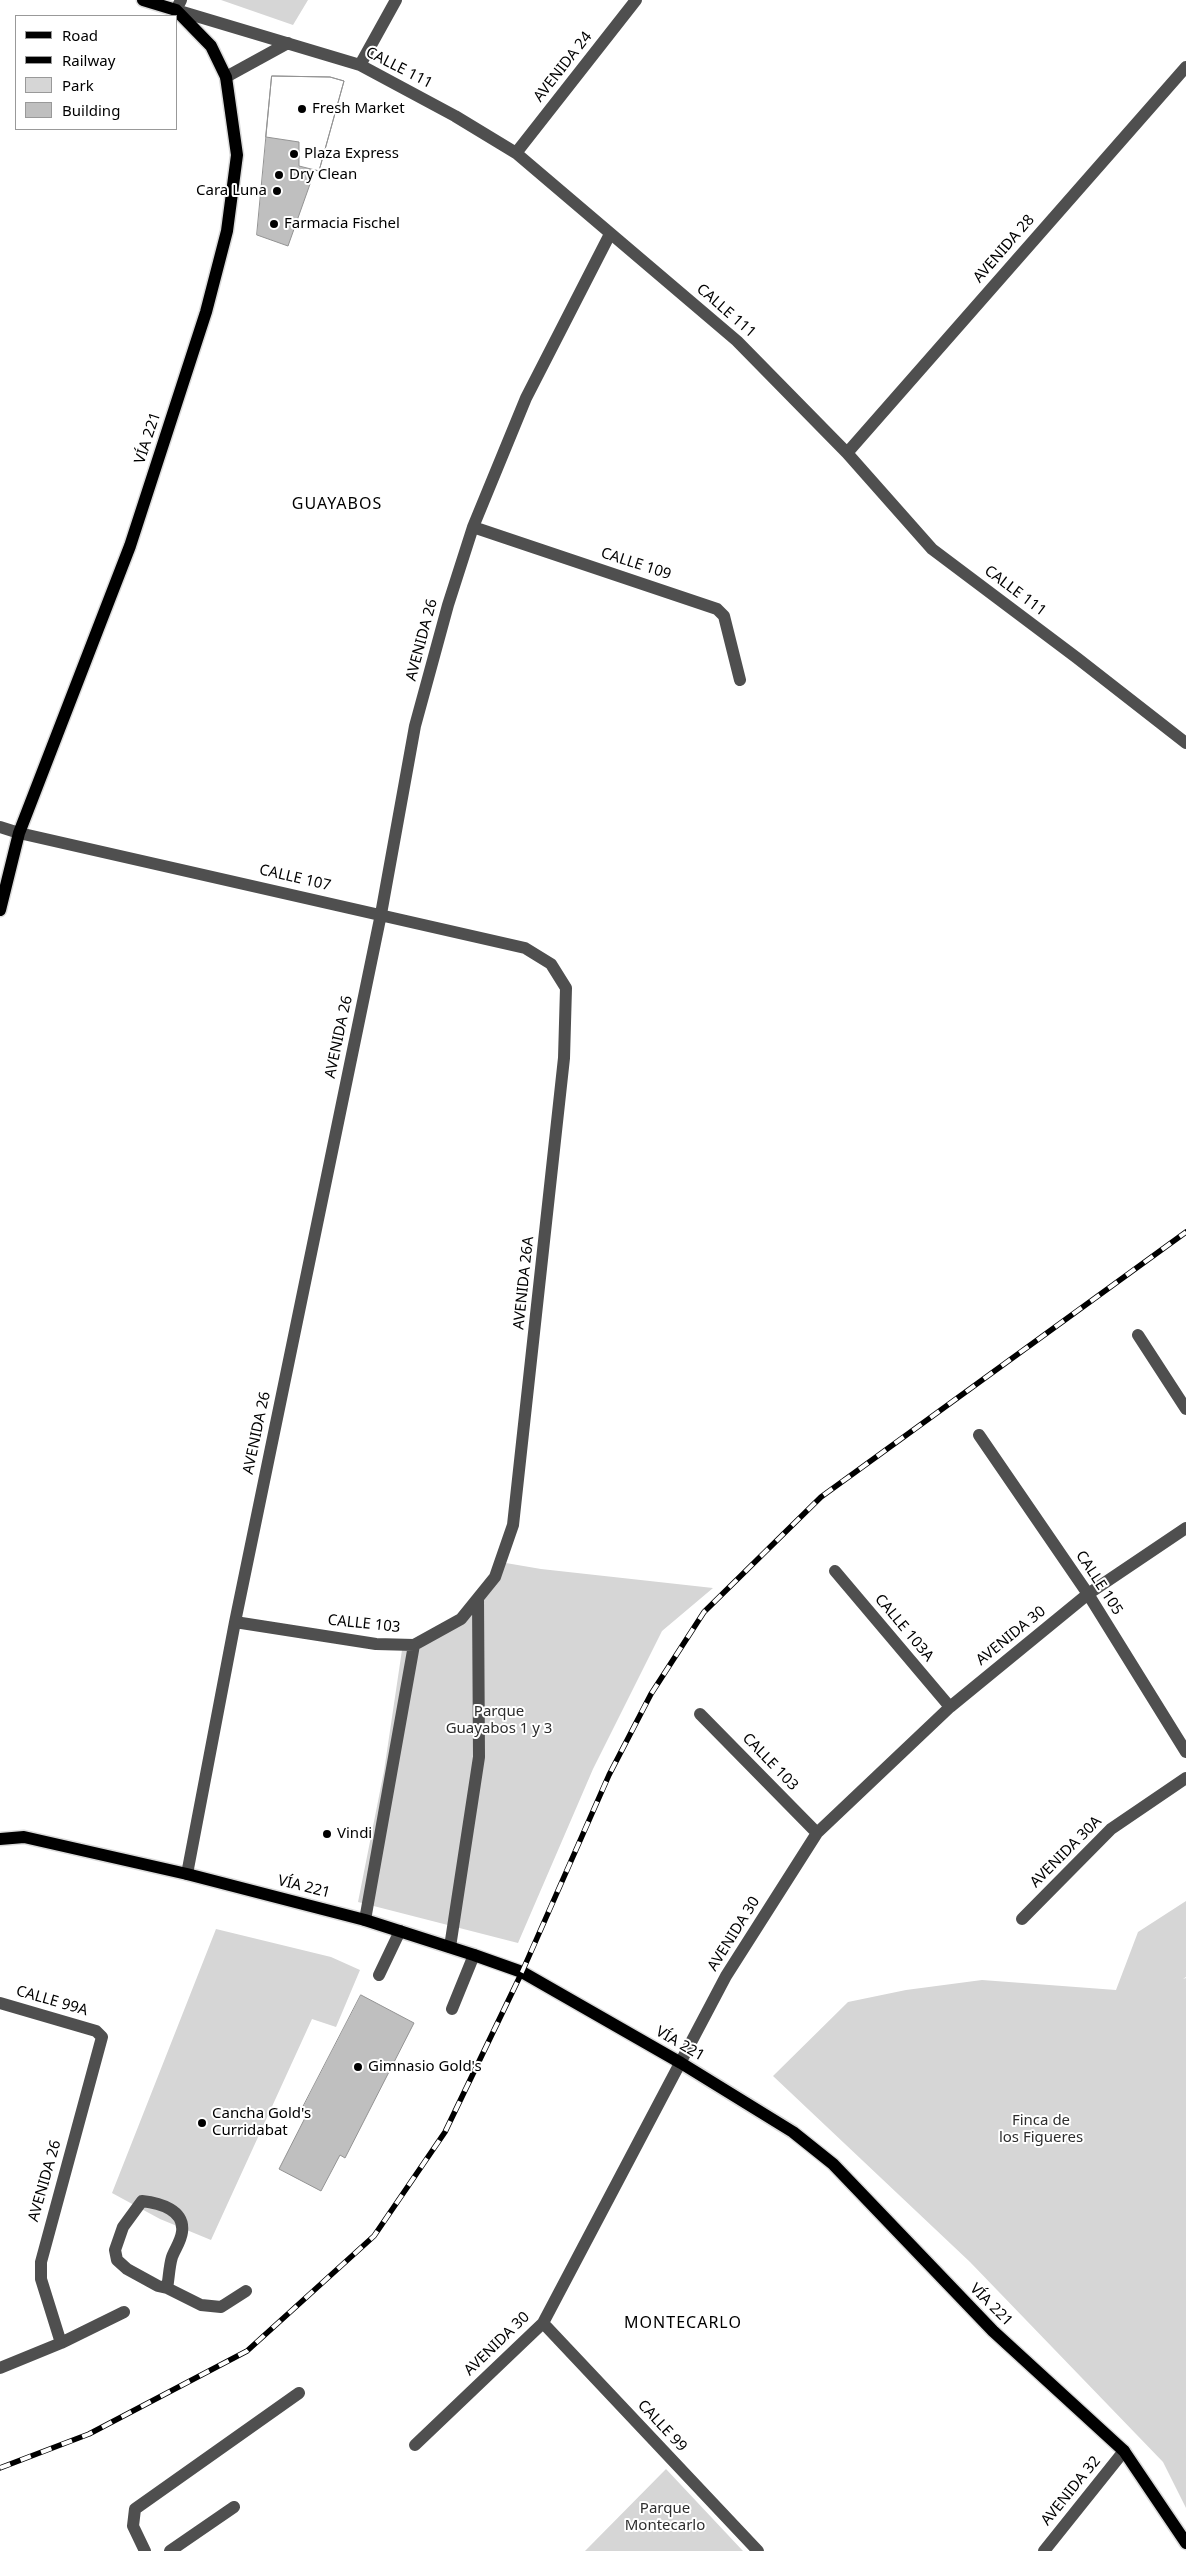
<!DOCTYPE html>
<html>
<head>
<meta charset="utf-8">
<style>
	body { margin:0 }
	#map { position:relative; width:1186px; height:2551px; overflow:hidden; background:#fff; font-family:"Noto Sans",sans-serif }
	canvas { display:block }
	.legend { position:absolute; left:15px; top:15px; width:162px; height:115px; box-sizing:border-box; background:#fff; border:1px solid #999; margin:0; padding:6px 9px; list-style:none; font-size:15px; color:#000 }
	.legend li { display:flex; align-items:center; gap:10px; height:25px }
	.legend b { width:25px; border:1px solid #999 }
</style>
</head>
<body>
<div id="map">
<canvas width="1186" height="2551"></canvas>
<ul class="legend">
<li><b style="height:6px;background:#000"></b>Road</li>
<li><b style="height:6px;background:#000"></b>Railway</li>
<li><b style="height:14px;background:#d6d6d6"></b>Park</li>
<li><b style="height:14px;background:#bfbfbf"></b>Building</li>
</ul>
</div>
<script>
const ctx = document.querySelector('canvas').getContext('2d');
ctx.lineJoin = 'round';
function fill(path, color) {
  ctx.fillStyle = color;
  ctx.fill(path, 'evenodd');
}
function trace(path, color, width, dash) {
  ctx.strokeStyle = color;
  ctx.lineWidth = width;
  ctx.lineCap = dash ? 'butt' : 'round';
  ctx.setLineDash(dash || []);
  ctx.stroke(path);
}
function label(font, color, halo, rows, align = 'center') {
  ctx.font = font + ' "Noto Sans",sans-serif';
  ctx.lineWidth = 4;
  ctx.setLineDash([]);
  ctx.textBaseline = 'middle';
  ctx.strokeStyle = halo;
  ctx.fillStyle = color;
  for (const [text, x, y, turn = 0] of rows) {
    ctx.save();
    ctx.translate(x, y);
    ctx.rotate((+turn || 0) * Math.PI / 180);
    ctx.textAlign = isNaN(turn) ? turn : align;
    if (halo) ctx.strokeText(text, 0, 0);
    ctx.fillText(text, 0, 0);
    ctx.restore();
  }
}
fill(new Path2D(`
	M221,0H308L293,25Z
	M500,1562L541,1569L713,1588L662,1631L593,1769L518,1943L358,1902L384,1771L402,1650L452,1623Z
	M1186,1901V1977L1183,1979L1186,1978V2508L1163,2462L970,2262L773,2076L848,2002L906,1990L982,1980L1116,1990L1138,1932Z
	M216,1929L331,1957L360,1970L336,2027L312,2019L211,2240L160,2219L112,2193Z
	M666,2469L743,2551H585Z`), '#d6d6d6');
const building = new Path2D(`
	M272,76L330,77L344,81L319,171L315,170L288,246L257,235Z
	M272,76L330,77L344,81L319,171L299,166V142L266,137Z
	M361,1995L414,2023L345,2158L340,2155L321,2191L279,2169L307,2114L301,2111Z`);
fill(building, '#bfbfbf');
trace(building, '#939393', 1);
const major = new Path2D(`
	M0,910L19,833L130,546L206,312L227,231L237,155L226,77L211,46L176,10L143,0
	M0,1839L24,1837L187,1874L365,1920L474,1955L522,1972L681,2063L793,2132L833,2164L993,2331L1124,2451L1186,2543`);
trace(major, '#dbdbdb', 15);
trace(new Path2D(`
	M181,0L176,10L360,65L455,116L516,153L737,341L847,453L932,549L1077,658L1186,743
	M360,65L396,0
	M226,77L288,43
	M516,153L636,0
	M847,453L1186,67
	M473,527L717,609L724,616L740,680
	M0,827L19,833L525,948L551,964L566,988L564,1058L513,1525L495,1577L461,1619L414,1645L376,1644L235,1622
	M1138,1335L1186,1409
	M979,1435L1088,1594L1186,1752
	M835,1571L950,1707
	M700,1714L817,1833
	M187,1874L235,1622L381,914L415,726L448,605L473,527L526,398L610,234
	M1022,1919L1111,1829L1186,1778
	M365,1920L414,1645
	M450,1947L479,1757L478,1598
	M379,1975L400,1931
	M0,2003L96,2031L102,2037L41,2262V2279L61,2343
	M452,2009L474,1955
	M167,2288C169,2278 169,2267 172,2257C175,2249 181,2241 182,2232C185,2210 160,2203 142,2201L123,2227L115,2250L117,2260L127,2269L158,2286L167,2288L201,2305L221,2307L246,2291
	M543,2323L758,2551
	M0,2368L61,2343L124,2312
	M415,2445L543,2323L726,1976L817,1833L950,1707L1088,1594L1186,1528
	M145,2551L133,2526L135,2509L299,2393
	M170,2551L234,2507
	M1044,2551L1124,2451`), '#4f4f4f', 12);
trace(major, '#000', 12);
const rail = new Path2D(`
	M0,2468L89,2434L247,2351L374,2236L445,2132L522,1972L609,1775L651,1694L704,1612L821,1497L1186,1232`);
trace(rail, '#000', 5.5);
trace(rail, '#fff', 4, [11]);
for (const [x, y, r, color] of [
	[302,109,5,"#000"],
	[294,154,5,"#000"],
	[279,175,5,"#000"],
	[277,191,5,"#000"],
	[274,224,5,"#000"],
	[327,1834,5,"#000"],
	[358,2067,5,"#000"],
	[202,2123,5,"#000"]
]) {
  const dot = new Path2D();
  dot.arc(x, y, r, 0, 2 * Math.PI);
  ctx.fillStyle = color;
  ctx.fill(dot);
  trace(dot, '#fff', 2);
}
label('15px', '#000', '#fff', [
	["AVENIDA 24",563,67,-52],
	["CALLE 111",399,68,27],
	["AVENIDA 28",1004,249,-49],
	["CALLE 111",726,311,41],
	["VÍA 221",148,438,-72],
	["CALLE 109",636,564,18],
	["CALLE 111",1015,591,37],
	["AVENIDA 26",422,640,-75],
	["CALLE 107",295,878,13],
	["AVENIDA 26",339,1037,-78],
	["AVENIDA 26A",524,1283,-84],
	["AVENIDA 26",257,1433,-78],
	["CALLE 105",1099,1583,57],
	["CALLE 103",364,1624,6],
	["CALLE 103A",904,1628,50],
	["AVENIDA 30",1011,1636,-39],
	["CALLE 103",770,1762,46],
	["AVENIDA 30A",1066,1852,-45],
	["VÍA 221",304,1887,14],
	["AVENIDA 30",734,1934,-58],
	["CALLE 99A",52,2001,16],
	["VÍA 221",680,2044,30],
	["AVENIDA 26",45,2181,-74],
	["VÍA 221",991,2305,45],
	["AVENIDA 30",497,2344,-44],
	["CALLE 99",662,2426,47],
	["AVENIDA 32",1071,2491,-51]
]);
label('15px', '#000', '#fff', [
	["Fresh Market",312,109],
	["Plaza Express",304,154],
	["Dry Clean",289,175],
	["Cara Luna",267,191,"right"],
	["Farmacia Fischel",284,224],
	["Vindi",337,1834],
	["Gimnasio Gold's",368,2067],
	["Cancha Gold's",212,2114],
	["Curridabat",212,2131]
], 'left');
label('15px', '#2d2d2d', '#fff', [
	["Parque",499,1712],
	["Guayabos 1 y 3",499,1729],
	["Finca de",1041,2121],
	["los Figueres",1041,2138],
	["Parque",665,2509],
	["Montecarlo",665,2526]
]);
ctx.letterSpacing = '1px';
label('16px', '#000', '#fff', [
	["GUAYABOS",337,504],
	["MONTECARLO",683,2323]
]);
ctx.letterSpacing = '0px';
</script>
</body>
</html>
